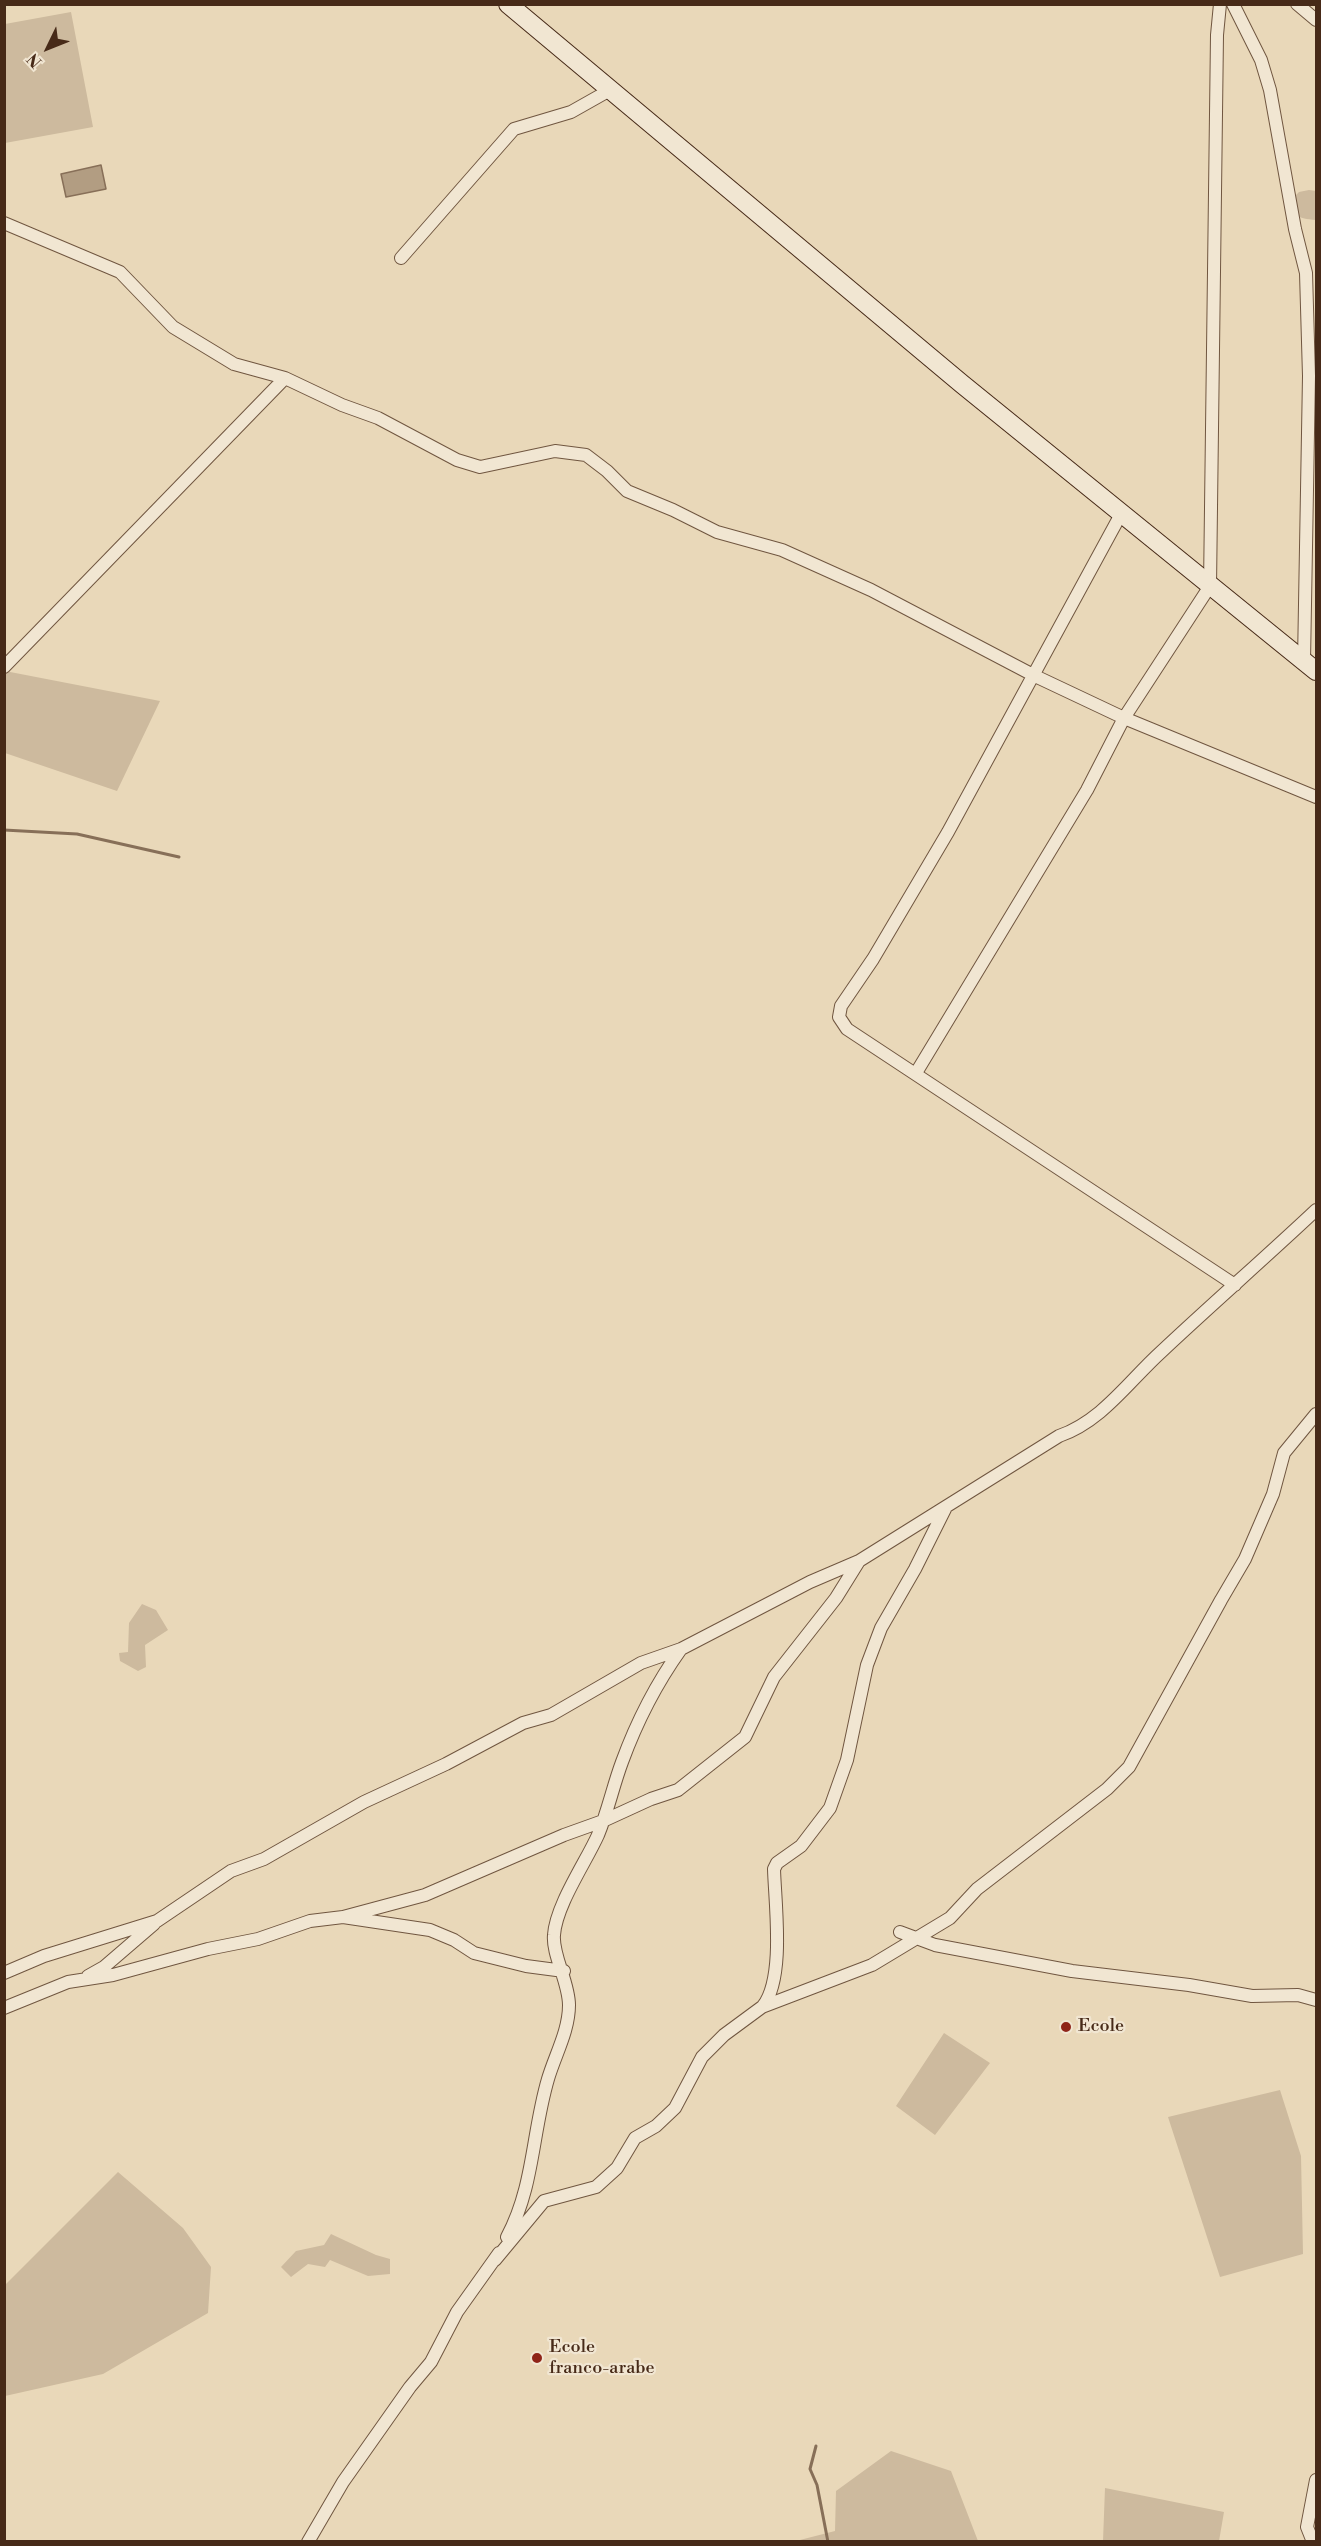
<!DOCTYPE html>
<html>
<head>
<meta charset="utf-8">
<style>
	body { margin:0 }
	#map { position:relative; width:1321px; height:2546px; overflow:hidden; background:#e9d8b9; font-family:"Libre Bodoni",serif }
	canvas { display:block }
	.frame { position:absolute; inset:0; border:6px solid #472a18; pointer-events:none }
	.north { position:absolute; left:18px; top:18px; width:60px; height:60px; -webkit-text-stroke:4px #f1e6d2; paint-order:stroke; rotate:227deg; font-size:16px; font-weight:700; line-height:24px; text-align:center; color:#472a18 }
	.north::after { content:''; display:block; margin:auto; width:21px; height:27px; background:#472a18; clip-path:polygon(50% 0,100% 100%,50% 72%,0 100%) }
</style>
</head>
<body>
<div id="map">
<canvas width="1321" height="2546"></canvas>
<div class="frame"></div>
<div class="north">N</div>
</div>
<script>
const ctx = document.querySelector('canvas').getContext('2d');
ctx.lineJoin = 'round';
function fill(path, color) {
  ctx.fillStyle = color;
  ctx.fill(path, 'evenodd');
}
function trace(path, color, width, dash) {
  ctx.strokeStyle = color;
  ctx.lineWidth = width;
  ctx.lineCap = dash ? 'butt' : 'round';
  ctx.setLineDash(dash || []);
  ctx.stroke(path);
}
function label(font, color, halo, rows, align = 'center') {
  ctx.font = font + ' "Libre Bodoni",serif';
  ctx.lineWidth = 4.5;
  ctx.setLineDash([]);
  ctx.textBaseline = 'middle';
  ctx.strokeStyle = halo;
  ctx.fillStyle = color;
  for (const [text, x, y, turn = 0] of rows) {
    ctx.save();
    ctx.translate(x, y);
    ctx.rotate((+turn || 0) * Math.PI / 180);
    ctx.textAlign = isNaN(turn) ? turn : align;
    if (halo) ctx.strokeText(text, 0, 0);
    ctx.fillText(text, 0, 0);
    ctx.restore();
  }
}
fill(new Path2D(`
	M71,12L93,127L5,143V24Z
	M1309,190L1316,191V220C1296,218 1297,218 1293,198L1299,192Z
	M5,671L160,701L117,791L5,753Z
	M142,1604L156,1610L168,1630L145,1645L146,1667L138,1671L120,1661L119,1653L128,1652L129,1623Z
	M944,2033L990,2063L935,2135L896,2106Z
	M1280,2090L1301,2156L1303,2254L1220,2277L1168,2117Z
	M118,2172L183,2228L211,2267L208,2313L103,2374L5,2396V2285Z
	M331,2234L376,2255L390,2259V2274L368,2276L330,2260L325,2267L308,2264L291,2277L281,2267L296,2251L324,2245Z
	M891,2451L951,2471L978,2541H796L835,2531L836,2491Z
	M1105,2488L1224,2512L1219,2541H1103Z`), '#cdba9e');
const water = new Path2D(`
	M101,165L106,189L66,197L61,174Z`);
fill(water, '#b29d82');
trace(water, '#876f58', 1.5);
trace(new Path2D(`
	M4,830L77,834L179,857
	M816,2446L810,2469L817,2485L828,2542`), '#876f58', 3);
const street = new Path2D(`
	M1233,4L1261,60L1270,90L1295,229L1306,273L1309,376L1304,661
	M1297,4L1316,20
	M4,223L120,272L173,327L234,364L285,378L342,405L378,418L457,460L480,467L555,451L586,455L607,471L627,491L673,510L717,532L782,550L871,590L1035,676L1124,718L1316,797
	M401,258L514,129L571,112L610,90
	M1121,514L948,832L873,959L841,1006L839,1017L847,1029L1235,1285
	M4,667L285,378
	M916,1073L1087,790L1124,718L1210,586L1217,35L1220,4
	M343,1917L425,1895L564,1835L603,1821L651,1799L678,1790L745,1737L774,1677L836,1598L859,1561
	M900,1932L935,1945L1072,1971L1189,1985L1252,1996L1298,1995L1316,2000
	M4,1973L44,1956L157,1921L231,1871L264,1859L364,1802L446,1764L523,1723L551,1715L641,1663L681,1649L810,1582L859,1561L1059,1436C1102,1421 1128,1382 1161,1352C1212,1304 1265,1258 1316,1210
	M88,1976L104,1967L154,1924
	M763,2006C785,1978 775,1904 774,1869L777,1863L801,1846L830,1808L847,1760L867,1665L881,1628L915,1569L945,1509
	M4,2008L68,1982L113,1975L208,1949L258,1939L310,1921L343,1917L430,1930L454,1940L474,1953L526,1966L564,1971
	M507,2237C534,2187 532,2133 548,2079C555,2055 569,2031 569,2005C569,1982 552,1955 554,1935C556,1905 586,1862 598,1835C608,1811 613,1786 622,1762C637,1721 656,1684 681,1649
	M495,2260L544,2201L596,2187L617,2168L635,2138L656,2126L675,2108L702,2057L724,2035L762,2007L872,1965L950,1918L977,1889L1107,1789L1129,1767L1221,1600L1245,1559L1273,1494L1284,1453L1316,1414
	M308,2542L343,2482L410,2387L431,2362L457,2312L499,2253
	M1313,2542L1307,2527L1316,2480`);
const secondary = new Path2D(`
	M508,4L962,384L1316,671`);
trace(street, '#705640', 14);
trace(secondary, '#472a18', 20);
trace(street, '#f1e6d2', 12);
trace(secondary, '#f1e6d2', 18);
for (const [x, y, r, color] of [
	[1066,2027,6,"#8f2418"],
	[537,2358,6,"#8f2418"]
]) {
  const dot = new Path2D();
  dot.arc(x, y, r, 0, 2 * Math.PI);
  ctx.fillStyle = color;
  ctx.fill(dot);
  trace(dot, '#f1e6d2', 2);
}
label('18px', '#472a18', '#f1e6d2', [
	["Ecole",1078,2027],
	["Ecole",549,2348],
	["franco-arabe",549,2369]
], 'left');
</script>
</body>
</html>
